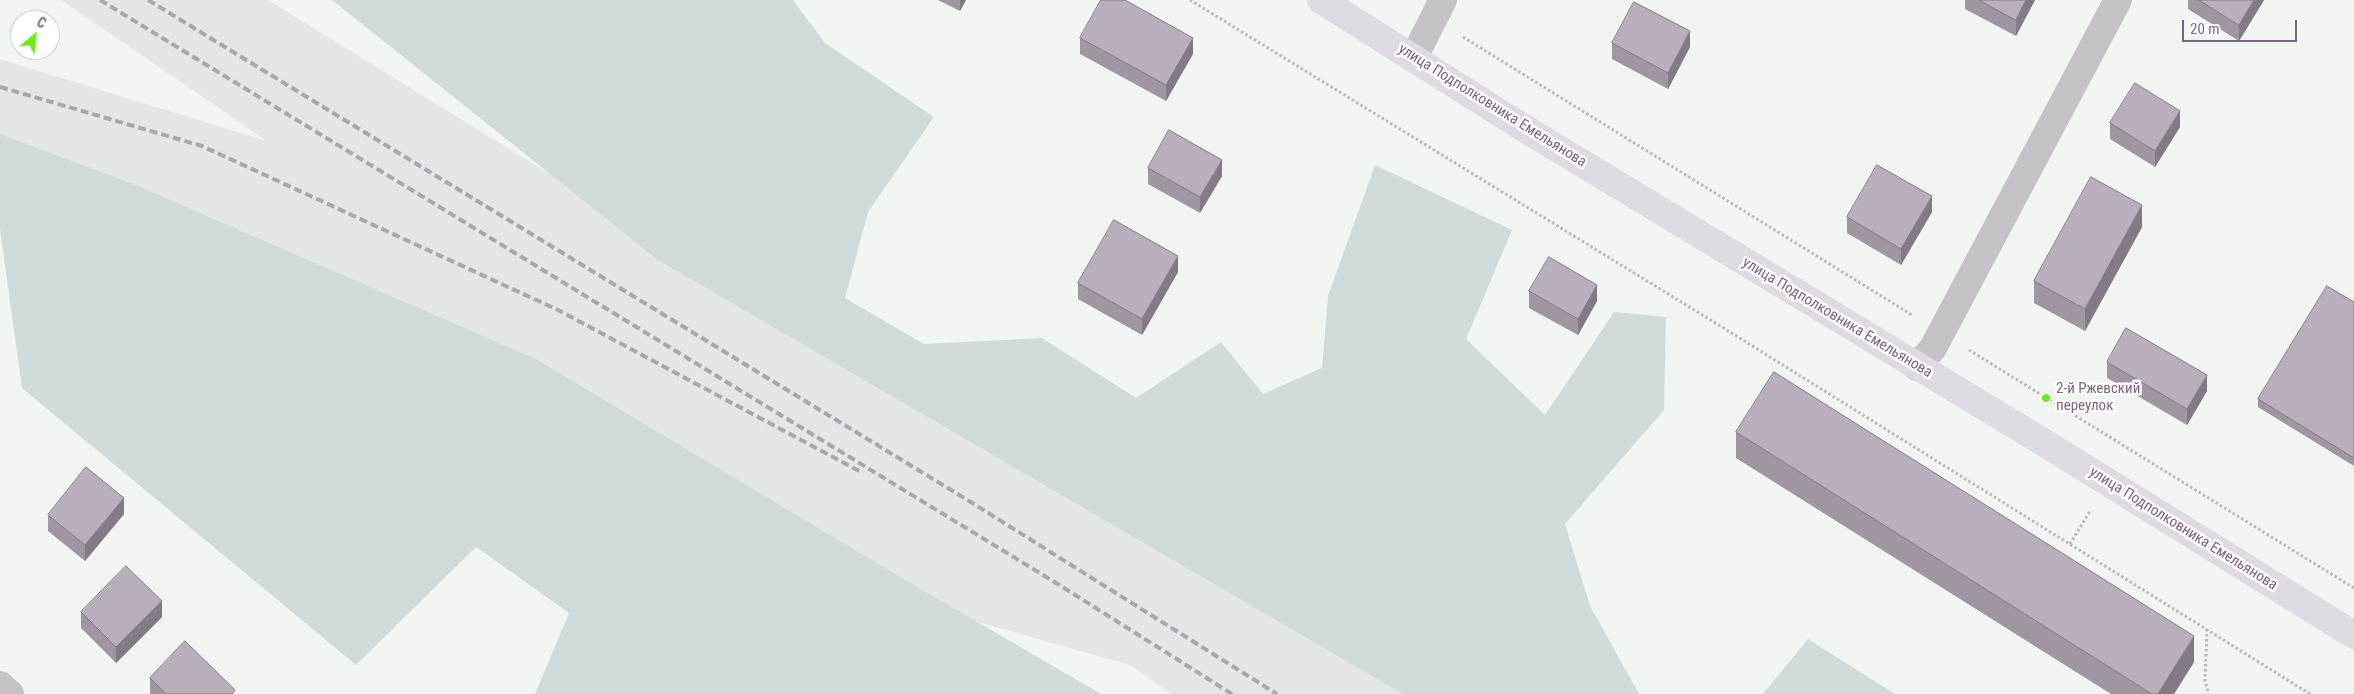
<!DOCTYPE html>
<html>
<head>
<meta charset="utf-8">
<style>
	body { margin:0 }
	#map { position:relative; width:2354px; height:694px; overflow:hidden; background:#f1f5f2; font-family:"Roboto Condensed",sans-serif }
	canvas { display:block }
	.north { position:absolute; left:10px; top:10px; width:50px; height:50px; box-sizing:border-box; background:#fff; border:1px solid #cbc1cd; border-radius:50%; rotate:28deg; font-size:14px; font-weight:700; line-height:20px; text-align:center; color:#7d6383 }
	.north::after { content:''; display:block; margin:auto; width:18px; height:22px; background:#71ea1c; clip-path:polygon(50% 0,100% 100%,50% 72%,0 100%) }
	.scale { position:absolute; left:2182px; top:20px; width:115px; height:22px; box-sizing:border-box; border:2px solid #7d6383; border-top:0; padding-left:6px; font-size:15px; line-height:18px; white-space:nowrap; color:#7d6383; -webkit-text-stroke:4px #fff; paint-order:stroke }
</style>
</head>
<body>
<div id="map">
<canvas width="2354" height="694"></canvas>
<div class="north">С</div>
<div class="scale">20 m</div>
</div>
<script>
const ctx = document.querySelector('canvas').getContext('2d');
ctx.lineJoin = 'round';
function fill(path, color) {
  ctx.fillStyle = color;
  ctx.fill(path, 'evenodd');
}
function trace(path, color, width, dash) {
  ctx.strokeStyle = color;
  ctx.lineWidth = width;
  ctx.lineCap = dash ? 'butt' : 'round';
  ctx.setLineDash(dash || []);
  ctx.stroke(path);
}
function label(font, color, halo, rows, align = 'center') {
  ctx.font = font + ' "Roboto Condensed",sans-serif';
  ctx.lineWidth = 5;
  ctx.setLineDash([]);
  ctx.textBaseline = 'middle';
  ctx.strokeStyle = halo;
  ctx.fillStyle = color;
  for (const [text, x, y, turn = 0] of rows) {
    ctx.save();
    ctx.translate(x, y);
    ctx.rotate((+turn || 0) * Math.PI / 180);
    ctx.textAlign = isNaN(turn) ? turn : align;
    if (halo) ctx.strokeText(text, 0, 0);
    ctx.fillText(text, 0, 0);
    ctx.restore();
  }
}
fill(new Path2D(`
	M61,0H268L966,431L1408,694H1172L1130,665L953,615L0,184V59L267,141Z`), '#e4e6e6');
fill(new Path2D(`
	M332,0H793L825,43L934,117L868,212L845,298L924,344L1042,338L1136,398L1221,342L1263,394L1322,368L1328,296L1375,165L1512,230L1466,339L1545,415L1614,312L1666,317L1664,410L1565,524L1590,606L1639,694H1403L658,260Z
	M0,134L131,183L536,359L907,581L1101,694H535L569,613L476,547L356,665L22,388L0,229Z
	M1808,639L1895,694H1763Z`), '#d0dada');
trace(new Path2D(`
	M1190,0L1722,327L2310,694
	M1463,37L1912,315
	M1969,350L2354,588
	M2070,544L2090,511
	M2207,629L2205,681L2209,694`), '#bcb7bd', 3, [2.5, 2.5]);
trace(new Path2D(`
	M1414,57L1443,0
	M1917,367L1933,348L2118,0
	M0,685L10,694`), '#c6c0c7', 28);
trace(new Path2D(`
	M1321,0L1519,125L2043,442L2354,635`), '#dfd9e1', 28);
trace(new Path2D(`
	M100,0L1053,581L1232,694
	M148,0L974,504L1277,694
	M0,87L202,146L558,310L861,472`), '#ada4af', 4, [8, 4]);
fill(new Path2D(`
	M938,0H966L960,11Z
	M1965,0H2035L2016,36L1965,9Z
	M2188,0H2264L2239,41L2188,9Z
	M1080,38L1193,54L1166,101L1080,54Z
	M1612,43L1690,47L1668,89L1612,59Z
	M2110,123L2180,127L2155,167L2110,139Z
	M1148,168L1222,176L1200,213L1148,184Z
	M1932,212L1901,265L1847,233V217Z
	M2142,227L2085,331L2034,303V281Z
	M1178,272L1142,335L1078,299V283Z
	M1529,291L1597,301L1578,335L1529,308Z
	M2354,302V466L2258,407V399Z
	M2107,362L2207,391L2187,425L2107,378Z
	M1736,432L2194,662L2174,694H2111L1736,458Z
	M124,514L85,561L48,531V515Z
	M81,612L162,617L116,663L81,628Z
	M150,678L235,694H150Z`), '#9f96a2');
fill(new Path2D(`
	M960,0H966L960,11Z
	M2026,0H2035L2016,36V20Z
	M2254,0H2264L2239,41V25Z
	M1690,31V47L1668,89V73Z
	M1193,38V54L1166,101V85Z
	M2180,111V127L2155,167V151Z
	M1222,160V176L1200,213V197Z
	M1932,196V212L1901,265V249Z
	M2142,205V227L2085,331V309Z
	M1178,256V272L1142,335V319Z
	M1597,285V301L1578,335V319Z
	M2207,375V391L2187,425V409Z
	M124,498V514L85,561V545Z
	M162,601V617L116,663V647Z
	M2194,636V662L2174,694H2158Z`), '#827a84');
const building = new Path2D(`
	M1101,0H1125L1193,38L1166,85L1080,38Z
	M1979,0H2026L2016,20Z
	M2199,0H2254L2239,25Z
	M1634,2L1690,31L1668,73L1612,43Z
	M2135,83L2180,111L2155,151L2110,123Z
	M1169,130L1222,160L1200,197L1148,168Z
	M1877,165L1932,196L1901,249L1847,217Z
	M2091,177L2142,205L2085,309L2034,281Z
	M1114,220L1178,256L1142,319L1078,283Z
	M1549,257L1597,285L1578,319L1529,291Z
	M2327,286L2354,302V458L2258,399Z
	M2126,328L2207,375L2187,409L2107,362Z
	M1774,372L2194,636L2158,694H2152L1736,432Z
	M86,467L124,498L85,545L48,515Z
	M126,566L162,601L116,647L81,612Z
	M185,641L235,690L232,694H166L150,678Z`);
fill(building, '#b9afbc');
trace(building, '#827a84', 1);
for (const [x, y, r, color] of [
	[2046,398,5,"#71ea1c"]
]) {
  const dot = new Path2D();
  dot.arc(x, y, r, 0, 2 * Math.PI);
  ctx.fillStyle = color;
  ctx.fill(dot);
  trace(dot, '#fff', 2);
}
label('15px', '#7d6383', '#fff', [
	["улица Подполковника Емельянова",1492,106,32],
	["улица Подполковника Емельянова",1837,318,31],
	["улица Подполковника Емельянова",2183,529,32]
]);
label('15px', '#7d6383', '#fff', [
	["2-й Ржевский",2056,389],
	["переулок",2056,406]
], 'left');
</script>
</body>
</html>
